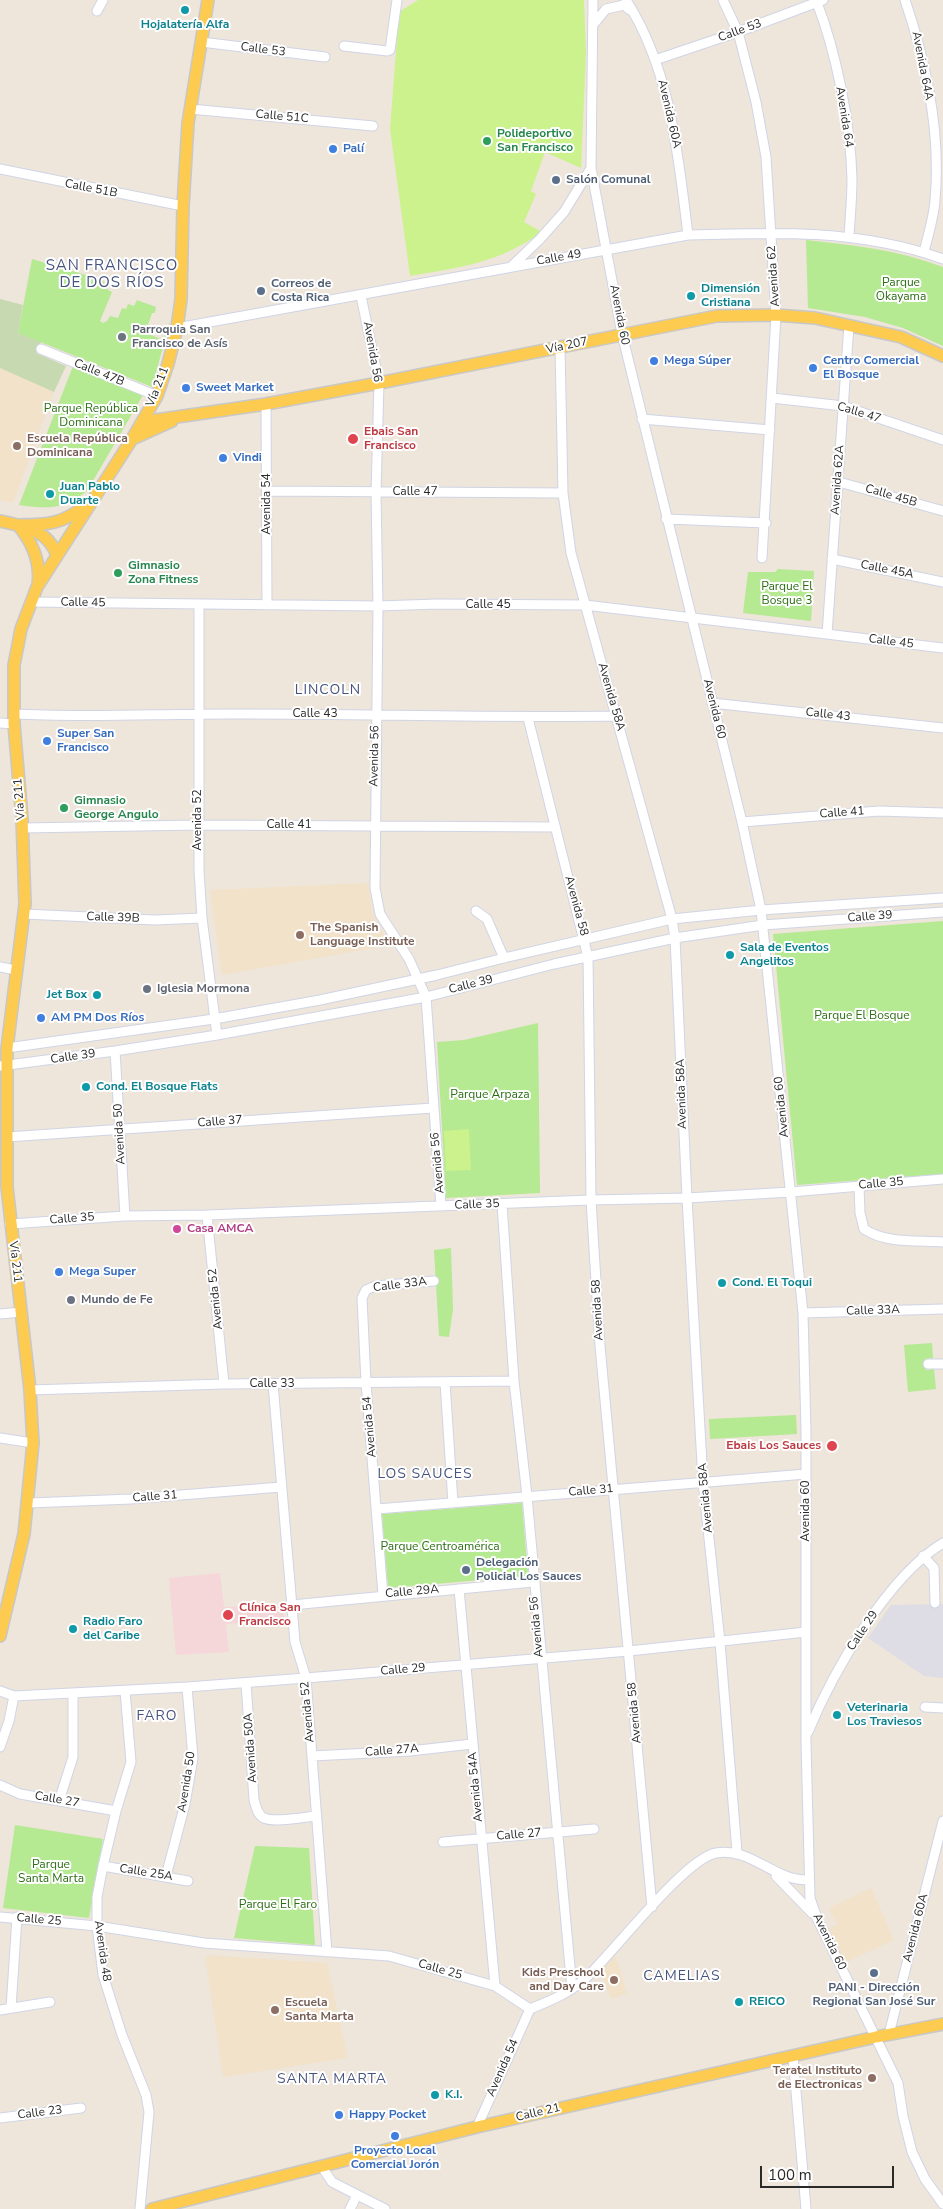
<!DOCTYPE html>
<html>
<head>
<meta charset="utf-8">
<style>
	body { margin:0 }
	#map { position:relative; width:943px; height:2209px; overflow:hidden; background:#eee5db; font-family:"Nunito Sans",sans-serif }
	canvas { display:block }
	.scale { position:absolute; left:760px; top:2166px; width:134px; height:22px; box-sizing:border-box; border:2px solid #2a2a2a; border-top:0; padding-left:6px; font-size:15px; line-height:18px; white-space:nowrap; color:#2a2a2a; -webkit-text-stroke:4px #fff; paint-order:stroke }
</style>
</head>
<body>
<div id="map">
<canvas width="943" height="2209"></canvas>
<div class="scale">100 m</div>
</div>
<script>
const ctx = document.querySelector('canvas').getContext('2d');
ctx.lineJoin = 'round';
function fill(path, color) {
  ctx.fillStyle = color;
  ctx.fill(path, 'evenodd');
}
function trace(path, color, width, dash) {
  ctx.strokeStyle = color;
  ctx.lineWidth = width;
  ctx.lineCap = dash ? 'butt' : 'round';
  ctx.setLineDash(dash || []);
  ctx.stroke(path);
}
function label(font, color, halo, rows, align = 'center') {
  ctx.font = font + ' "Nunito Sans",sans-serif';
  ctx.lineWidth = 4;
  ctx.setLineDash([]);
  ctx.textBaseline = 'middle';
  ctx.strokeStyle = halo;
  ctx.fillStyle = color;
  for (const [text, x, y, turn = 0] of rows) {
    ctx.save();
    ctx.translate(x, y);
    ctx.rotate((+turn || 0) * Math.PI / 180);
    ctx.textAlign = isNaN(turn) ? turn : align;
    if (halo) ctx.strokeText(text, 0, 0);
    ctx.fillText(text, 0, 0);
    ctx.restore();
  }
}
fill(new Path2D(`
	M943,1604V1678L924,1676L868,1638L891,1605Z`), '#dedce5');
fill(new Path2D(`
	M0,368L54,392L13,503L0,500Z
	M369,883L372,911L377,924L391,945L222,975L210,890Z
	M871,1888L894,1940L844,1963L828,1929L837,1925L829,1908Z
	M614,1953L627,1993L611,1999L600,1968Z
	M205,1955L327,1963L348,2058L223,2077Z`), '#f1e2c9');
fill(new Path2D(`
	M220,1573L224,1607L238,1606V1611L283,1605L284,1619L226,1624L229,1652L176,1655L169,1578Z`), '#f5d7da');
fill(new Path2D(`
	M806,240C853,245 898,250 943,267V346L903,328L865,317L808,308Z
	M32,259L103,280L108,290L112,292L100,321L103,323L107,321L110,316L118,318L122,308L126,309L128,304L134,306L137,300L156,307L155,313H152L148,325L146,324V333L163,340L171,318L152,387L18,333Z
	M73,366L143,395L87,491C63,510 48,509 19,505Z
	M778,569L814,571L811,621L743,613L748,572H775Z
	M943,921V1174L797,1185L773,934Z
	M538,1023L540,1193L446,1198L437,1042L464,1040Z
	M451,1248L453,1309L449,1337L439,1336L434,1250Z
	M932,1343L933,1358L925,1359L926,1370L934,1369L936,1389L908,1392L904,1345Z
	M796,1415L797,1434L710,1439L709,1419Z
	M522,1503L528,1576L388,1588L382,1514Z
	M15,1825L103,1839L89,1918L3,1908Z
	M255,1846L309,1848L315,1945L234,1938Z`), '#b5e992');
fill(new Path2D(`
	M0,299L23,305L18,333L41,342L36,353L66,366L54,392L0,368Z`), '#c6d9b0');
fill(new Path2D(`
	M418,0H584L586,53L581,168L545,152L531,191L536,194L524,222L542,232C498,263 462,267 410,276L390,129L399,12Z
	M469,1129L471,1170L446,1171L444,1131Z`), '#ccf28d');
const minor = new Path2D(`
	M593,0L591,168L622,334L742,822L761,910L803,1313L806,1432V1743L810,1898L817,1918L898,2083L903,2116L912,2152L925,2179L943,2204
	M626,0C671,70 678,155 688,235
	M723,0L738,32L756,102L766,157L776,315L762,558
	M816,0C836,51 851,125 852,180C852,199 850,218 849,237
	M905,0C926,62 941,134 935,200C934,217 928,235 924,252
	M97,11L103,0
	M593,25L606,9L624,5L630,10
	M201,42L325,57
	M344,46L387,51L390,50L397,0
	M655,60L738,32L823,0
	M190,109L373,126
	M0,169L183,206
	M512,266L540,239L564,212L591,168
	M361,296L379,383L376,492L378,606L375,888L380,914L409,959L426,997L441,1206
	M177,328L688,235C774,232 860,229 943,259
	M560,348L563,493L571,553L672,919L675,938L687,1198L703,1482L720,1642L737,1852
	M41,349L157,396
	M772,398L843,406L943,440
	M266,404L267,605
	M642,419L770,430
	M839,482L943,511
	M267,491L563,493
	M666,519L766,523
	M832,559L943,582
	M31,602L378,606L437,604L585,605L943,648
	M199,605V870L202,918L217,1035
	M827,634L849,325
	M712,703L943,728
	M14,714C92,718 171,713 249,714C372,714 494,718 617,716
	M528,718L588,957L591,1200L600,1346L652,1907
	M0,723L14,724
	M742,822L879,811L943,813
	M23,828L197,825L555,827
	M476,911L487,919L504,958
	M24,914L155,920L202,918
	M0,967L16,970
	M7,1048L214,1019L320,1000L437,975L504,958L672,919L761,910L943,898
	M115,1051L125,1216
	M0,1066L115,1051L217,1035L426,997L554,964L675,938L763,925L943,912
	M7,1137L433,1108
	M859,1186L860,1213L864,1229C886,1244 918,1240 943,1242
	M502,1204L514,1381L527,1496L572,1989
	M207,1215L224,1384
	M10,1224L125,1216L207,1215L591,1200L687,1198L791,1192L943,1179
	M803,1313L943,1309
	M0,1314L21,1312
	M928,1364H943
	M445,1382L453,1503
	M273,1384L295,1642L306,1678L327,1952
	M30,1390L224,1384L514,1381
	M0,1438L33,1443
	M29,1503L131,1499L281,1487
	M377,1509L806,1474
	M923,1556L934,1568L935,1603
	M459,1589L495,1986
	M383,1595L366,1383L362,1298L366,1290L375,1286L434,1281
	M292,1605L533,1582
	M246,1683L254,1800C256,1806 257,1815 264,1818C274,1823 304,1817 316,1816
	M0,1691L14,1696L187,1687L306,1678L629,1651L806,1632
	M125,1691L131,1762L116,1811L103,1866L97,1897V1926L103,1975L122,2035L146,2095L149,2112L140,2209
	M925,1707L943,1708
	M808,1732C833,1672 887,1577 943,1543
	M0,1747L9,1721L14,1696
	M312,1756L410,1751L472,1744
	M0,1785L20,1794L116,1811
	M59,1801L73,1757V1693
	M443,1842L594,1829
	M103,1866L188,1881
	M166,1876L185,1804L193,1758L187,1687
	M776,1876L812,1913
	M0,1917L97,1926L204,1943L389,1956L495,1986L530,2009
	M11,2008L17,1917
	M530,2009C552,2000 572,1992 589,1975C615,1950 686,1858 716,1853C751,1847 774,1881 808,1880
	M0,2010L50,2002
	M889,2034L943,1821
	M793,2056L806,2209
	M0,2118L81,2108
	M477,2127L530,2009
	M322,2167L332,2182L385,2209
	M350,2209L357,2195`);
const major = new Path2D(`
	M142,422L266,404L379,383L717,316L776,315L815,318L901,337L943,356
	M132,439L172,421
	M0,521C23,526 49,530 57,556
	M18,525C47,525 64,524 87,504
	M18,525C33,543 41,562 38,585
	M0,1636L24,1534L33,1443L30,1390L7,1187V1048L25,904L22,818L14,724V665L21,629L37,587L132,439L157,396L168,364L177,328L181,299L183,206L188,123L208,0
	M152,2209L477,2127L876,2037L943,2024`);
trace(minor, '#d0d5e5', 11);
trace(major, '#c8c8c8', 14);
trace(minor, '#fff', 9);
trace(major, '#fdcb50', 11);
for (const [x, y, r, color] of [
	[185,10,5,"#0f9aa8"],
	[487,141,5,"#2e9e5b"],
	[333,149,5,"#3f7fe0"],
	[556,180,5,"#5c6f8a"],
	[261,291,5,"#5c6f8a"],
	[691,296,5,"#0f9aa8"],
	[122,337,5,"#6b7280"],
	[654,361,5,"#3f7fe0"],
	[813,368,5,"#3f7fe0"],
	[186,388,5,"#3f7fe0"],
	[353,439,6,"#e0444e"],
	[17,446,5,"#8d6e63"],
	[223,458,5,"#3f7fe0"],
	[50,494,5,"#0f9aa8"],
	[118,573,5,"#2e9e5b"],
	[47,741,5,"#3f7fe0"],
	[64,808,5,"#2e9e5b"],
	[300,935,5,"#8d6e63"],
	[730,955,5,"#0f9aa8"],
	[147,989,5,"#6b7280"],
	[97,995,5,"#0f9aa8"],
	[41,1018,5,"#3f7fe0"],
	[86,1087,5,"#0f9aa8"],
	[177,1229,5,"#d1479c"],
	[59,1272,5,"#3f7fe0"],
	[722,1283,5,"#0f9aa8"],
	[71,1300,5,"#6b7280"],
	[832,1446,6,"#e0444e"],
	[466,1570,5,"#5c6f8a"],
	[228,1615,6,"#e0444e"],
	[73,1629,5,"#0f9aa8"],
	[837,1715,5,"#0f9aa8"],
	[874,1973,5,"#5c6f8a"],
	[614,1980,5,"#8d6e63"],
	[739,2002,5,"#0f9aa8"],
	[275,2010,5,"#8d6e63"],
	[872,2078,5,"#8d6e63"],
	[435,2095,5,"#0f9aa8"],
	[339,2115,5,"#3f7fe0"],
	[395,2136,5,"#3f7fe0"]
]) {
  const dot = new Path2D();
  dot.arc(x, y, r, 0, 2 * Math.PI);
  ctx.fillStyle = color;
  ctx.fill(dot);
  trace(dot, '#fff', 2);
}
label('bold 12px', '#0d838f', '#fff', [
	["Hojalatería Alfa",185,25,"center"],
	["Dimensión",701,289],
	["Cristiana",701,303],
	["Juan Pablo",60,487],
	["Duarte",60,501],
	["Sala de Eventos",740,948],
	["Angelitos",740,962],
	["Jet Box",87,995,"right"],
	["Cond. El Bosque Flats",96,1087],
	["Cond. El Toqui",732,1283],
	["Radio Faro",83,1622],
	["del Caribe",83,1636],
	["Veterinaria",847,1708],
	["Los Traviesos",847,1722],
	["REICO",749,2002],
	["K.I.",445,2095]
], 'left');
label('12px', '#2a2a2a', '#fff', [
	["Calle 53",740,31,-20],
	["Calle 53",263,50,7],
	["Avenida 64A",922,66,79],
	["Avenida 60A",669,114,77],
	["Calle 51C",282,117,5],
	["Avenida 64",844,117,81],
	["Calle 51B",91,189,11],
	["Calle 49",559,258,-10],
	["Avenida 62",774,276,-94],
	["Avenida 60",619,315,79],
	["Vía 207",567,346,-12],
	["Avenida 56",372,352,80],
	["Calle 47B",99,373,22],
	["Vía 211",158,387,-68],
	["Calle 47",859,413,17],
	["Avenida 62A",838,480,-86],
	["Calle 47",415,492],
	["Calle 45B",891,496,16],
	["Avenida 54",267,504,-90],
	["Calle 45A",887,570,11],
	["Calle 45",83,603,1],
	["Calle 45",488,605],
	["Calle 45",891,642,7],
	["Avenida 58A",611,697,74],
	["Avenida 60",714,709,76],
	["Calle 43",315,714],
	["Calle 43",828,715,6],
	["Avenida 56",375,756,-89],
	["Vía 211",20,799,-95],
	["Calle 41",842,813,-4],
	["Avenida 52",198,820,-90],
	["Calle 41",289,825],
	["Avenida 58",576,906,75],
	["Calle 39",870,917,-4],
	["Calle 39B",113,918,2],
	["Calle 39",471,985,-14],
	["Calle 39",73,1057,-8],
	["Avenida 58A",682,1094,-92],
	["Avenida 60",782,1107,-96],
	["Calle 37",220,1122,-4],
	["Avenida 50",120,1134,-93],
	["Avenida 56",438,1163,-95],
	["Calle 35",881,1184,-5],
	["Calle 35",477,1205,-2],
	["Calle 35",72,1219,-4],
	["Vía 211",15,1262,83],
	["Calle 33A",400,1285,-7],
	["Avenida 52",216,1299,-96],
	["Avenida 58",598,1310,-93],
	["Calle 33A",873,1311,-2],
	["Calle 33",272,1384],
	["Avenida 54",370,1427,-95],
	["Calle 31",591,1491,-5],
	["Calle 31",155,1497,-4],
	["Avenida 58A",706,1498,-95],
	["Avenida 60",806,1511,-90],
	["Calle 29A",412,1592,-5],
	["Avenida 56",537,1627,-95],
	["Calle 29",863,1631,-56],
	["Calle 29",403,1670,-5],
	["Avenida 52",308,1712,-95],
	["Avenida 58",635,1713,-95],
	["Avenida 50A",251,1748,-94],
	["Calle 27A",392,1751,-4],
	["Avenida 50",187,1782,-81],
	["Avenida 54A",476,1787,-95],
	["Calle 27",57,1800,10],
	["Calle 27",519,1835,-5],
	["Calle 25A",146,1873,9],
	["Calle 25",39,1920,5],
	["Avenida 60A",916,1928,-76],
	["Avenida 60",829,1942,64],
	["Avenida 48",102,1951,82],
	["Calle 25",440,1970,16],
	["Avenida 54",503,2068,-66],
	["Calle 23",40,2113,-7],
	["Calle 21",538,2113,-13]
]);
label('bold 12px', '#27864d', '#fff', [
	["Polideportivo",497,134],
	["San Francisco",497,148],
	["Gimnasio",128,566],
	["Zona Fitness",128,580],
	["Gimnasio",74,801],
	["George Angulo",74,815]
], 'left');
label('bold 12px', '#366cbe', '#fff', [
	["Palí",343,149],
	["Mega Súper",664,361],
	["Centro Comercial",823,361],
	["El Bosque",823,375],
	["Sweet Market",196,388],
	["Vindi",233,458],
	["Super San",57,734],
	["Francisco",57,748],
	["AM PM Dos Ríos",51,1018],
	["Mega Super",69,1272],
	["Happy Pocket",349,2115],
	["Proyecto Local",395,2151,"center"],
	["Comercial Jorón",395,2165,"center"]
], 'left');
label('bold 12px', '#4e5e75', '#fff', [
	["Salón Comunal",566,180],
	["Correos de",271,284],
	["Costa Rica",271,298],
	["Delegación",476,1563],
	["Policial Los Sauces",476,1577],
	["PANI - Dirección",874,1988,"center"],
	["Regional San José Sur",874,2002,"center"]
], 'left');
label('12px', '#2b6e13', '#fff', [
	["Parque",901,283],
	["Okayama",901,297],
	["Parque República",91,409],
	["Dominicana",91,423],
	["Parque El",787,587],
	["Bosque 3",787,601],
	["Parque El Bosque",862,1016],
	["Parque Arpaza",490,1095],
	["Parque Centroamérica",440,1547],
	["Parque",51,1865],
	["Santa Marta",51,1879],
	["Parque El Faro",278,1905]
]);
label('bold 12px', '#5b616d', '#fff', [
	["Parroquia San",132,330],
	["Francisco de Asís",132,344],
	["Iglesia Mormona",157,989],
	["Mundo de Fe",81,1300]
], 'left');
label('bold 12px', '#be3a42', '#fff', [
	["Ebais San",364,432],
	["Francisco",364,446],
	["Ebais Los Sauces",821,1446,"right"],
	["Clínica San",239,1608],
	["Francisco",239,1622]
], 'left');
label('bold 12px', '#785e54', '#fff', [
	["Escuela República",27,439],
	["Dominicana",27,453],
	["The Spanish",310,928],
	["Language Institute",310,942],
	["Kids Preschool",604,1973,"right"],
	["and Day Care",604,1987,"right"],
	["Escuela",285,2003],
	["Santa Marta",285,2017],
	["Teratel Instituto",862,2071,"right"],
	["de Electronicas",862,2085,"right"]
], 'left');
label('bold 12px', '#b23c85', '#fff', [
	["Casa AMCA",187,1229]
], 'left');
ctx.letterSpacing = '1px';
label('14px', '#46547f', '#fff', [
	["LINCOLN",328,691],
	["LOS SAUCES",425,1475],
	["FARO",157,1717],
	["CAMELIAS",682,1977],
	["SANTA MARTA",332,2080]
]);
ctx.letterSpacing = '0px';
ctx.letterSpacing = '1px';
label('15px', '#46547f', '#fff', [
	["SAN FRANCISCO",112,266],
	["DE DOS RÍOS",112,283]
]);
ctx.letterSpacing = '0px';
</script>
</body>
</html>
